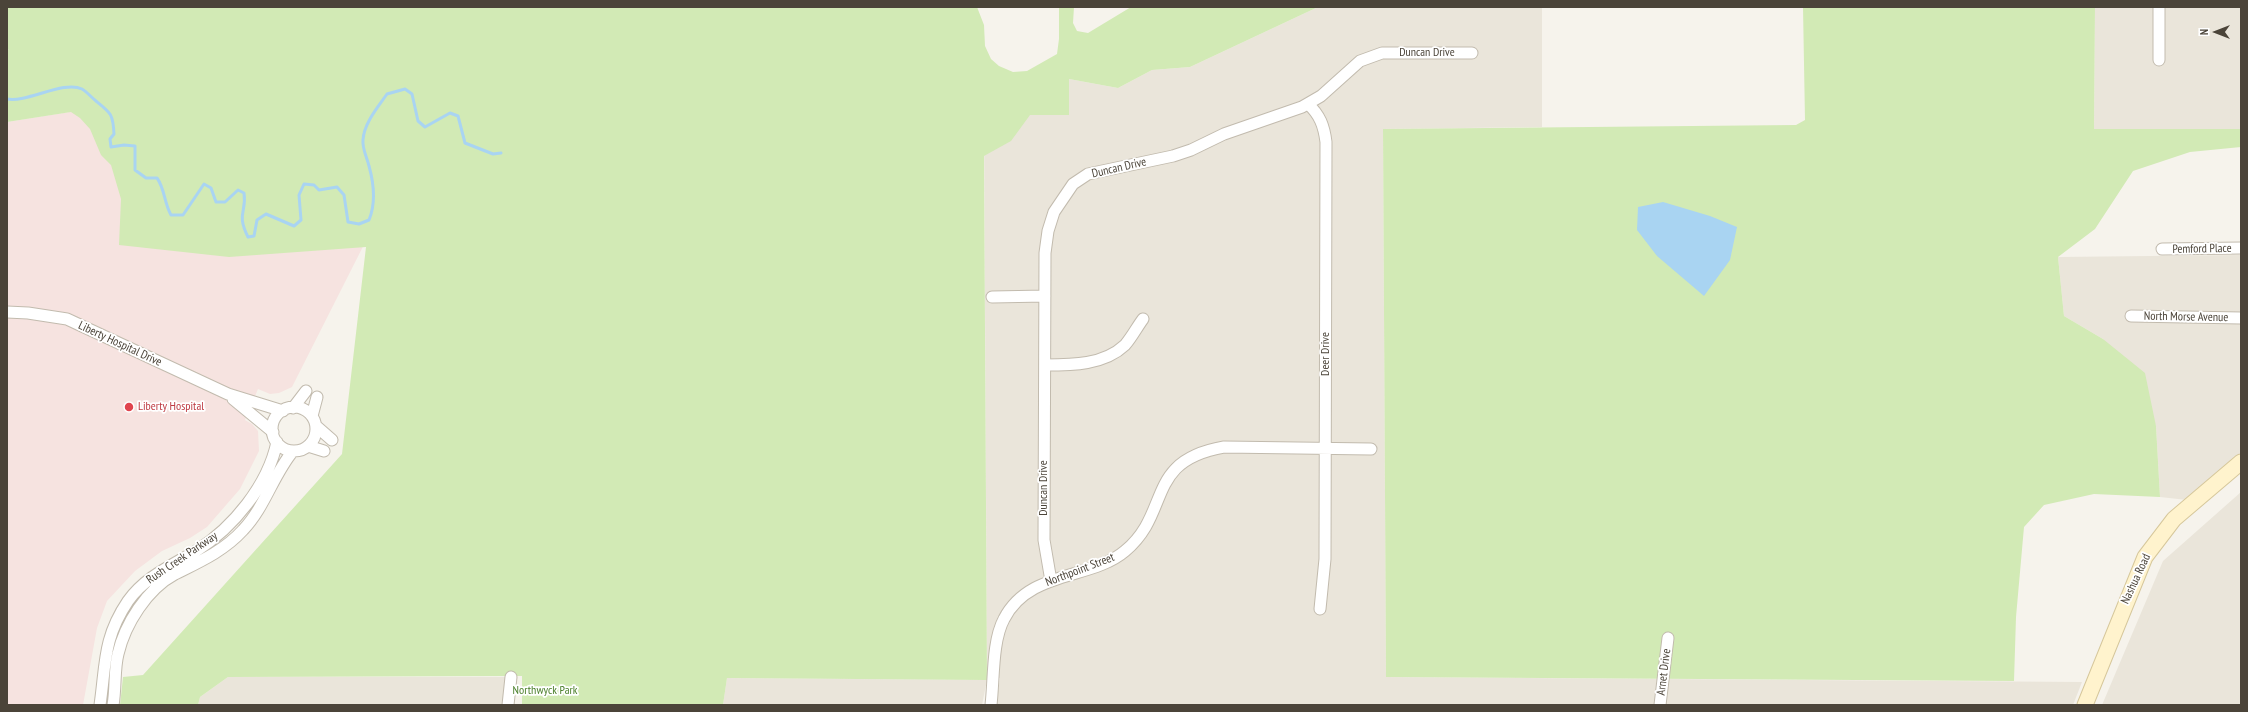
<!DOCTYPE html>
<html>
<head>
<meta charset="utf-8">
<style>
	body { margin:0 }
	#map { position:relative; width:2248px; height:712px; overflow:hidden; background:#f6f3ec; font-family:"PT Sans Narrow",sans-serif }
	canvas { display:block }
	.frame { position:absolute; inset:0; border:8px solid #4b4439; pointer-events:none }
	.north { position:absolute; left:2196px; top:12px; width:40px; height:40px; -webkit-text-stroke:3px #fff; paint-order:stroke; rotate:270deg; font-size:11px; font-weight:700; line-height:16px; text-align:center; color:#4b4439 }
	.north::after { content:''; display:block; margin:auto; width:14px; height:18px; background:#4b4439; clip-path:polygon(50% 0,100% 100%,50% 72%,0 100%) }
</style>
</head>
<body>
<div id="map">
<canvas width="2248" height="712"></canvas>
<div class="frame"></div>
<div class="north">N</div>
</div>
<script>
const ctx = document.querySelector('canvas').getContext('2d');
ctx.lineJoin = 'round';
function fill(path, color) {
  ctx.fillStyle = color;
  ctx.fill(path, 'evenodd');
}
function trace(path, color, width, dash) {
  ctx.strokeStyle = color;
  ctx.lineWidth = width;
  ctx.lineCap = dash ? 'butt' : 'round';
  ctx.setLineDash(dash || []);
  ctx.stroke(path);
}
function label(font, color, halo, rows, align = 'center') {
  ctx.font = font + ' "PT Sans Narrow",sans-serif';
  ctx.lineWidth = 3.5;
  ctx.setLineDash([]);
  ctx.textBaseline = 'middle';
  ctx.strokeStyle = halo;
  ctx.fillStyle = color;
  for (const [text, x, y, turn = 0] of rows) {
    ctx.save();
    ctx.translate(x, y);
    ctx.rotate((+turn || 0) * Math.PI / 180);
    ctx.textAlign = isNaN(turn) ? turn : align;
    if (halo) ctx.strokeText(text, 0, 0);
    ctx.fillText(text, 0, 0);
    ctx.restore();
  }
}
fill(new Path2D(`
	M1318,7H1542V127L1383,129L1386,677L2082,682L2073,705H996L1000,678L987,677L984,115L1069,114V79L1118,88L1152,70L1190,67Z
	M2095,7H2241V129H2094Z
	M2241,255V455L2187,500L2160,497L2156,426L2103,339L2064,316L2058,257Z
	M2241,492V705H2102L2163,561Z
	M228,677H505V689L503,705H198L200,697Z
	M727,678L987,680L982,705H723Z`), '#eae5da');
fill(new Path2D(`
	M82,110L386,201L292,387L279,393L270,394L258,389L245,420L252,424L258,431L259,451L240,489L207,527L190,538L162,551L135,571L107,601L97,628L83,705H7V122Z`), '#f6e3e0');
fill(new Path2D(`
	M7,7H977L984,25L985,46L991,59L999,66L1013,72L1027,71L1057,54L1059,39V7H1074L1073,23L1077,31L1088,33L1131,7H1318L1190,67L1152,70L1118,88L1069,79V115H1030L1011,141L984,156L987,680L727,678L723,705H522V676L228,677L200,697L198,705H120L123,677L143,675L342,454L366,247L229,257L119,245L121,199L111,165L101,155L90,129L80,118L71,112L7,122V50H9L7,49Z
	M1803,7H2095L2094,129H2241V147L2190,152L2133,171L2095,229L2058,257L2064,316L2103,339L2145,373L2156,426L2160,497L2094,494L2044,505L2024,527L2016,617L2014,681L1386,677L1383,129L1796,125L1805,120Z`), '#d2eab5');
fill(new Path2D(`
	M1663,202L1710,216L1737,227L1730,260L1704,296L1657,256L1637,230L1638,207Z`), '#a9d4f2');
trace(new Path2D(`
	M7,99C27,103 64,80 82,89C87,92 92,98 96,101C111,113 113,114 114,134L110,139L111,147L124,145L135,146V170L146,178H157C165,189 164,203 171,215H183L204,184L211,188L216,202H225L238,190L244,193C247,212 236,213 248,237L254,236L257,220L266,214L294,226L301,220L299,195L304,184L314,185L319,190L337,187L344,195L348,222L359,224L369,220C376,203 374,184 369,166C367,157 362,149 363,140C364,123 378,107 387,94L405,89L412,94L418,121L425,127L450,113L458,116L465,143L493,154L501,153`), '#a9d4f2', 3);
const street = new Path2D(`
	M2159,7V60
	M1308,104C1320,115 1324,126 1326,142L1325,559L1320,609
	M2162,249L2241,248
	M992,297L1045,296
	M7,312L28,313L67,319L228,394L283,411
	M2131,316L2241,318
	M1045,365C1072,365 1104,365 1125,345C1132,337 1137,327 1143,319
	M233,399L273,432
	M272 429a22 22 0 1 1 44 0a22 22 0 1 1-44 0Z
	M293,408L306,391
	M312,416L317,397
	M316,426L332,440
	M308,446L324,451
	M1051,581L1044,540L1045,253L1048,231L1054,212L1073,184L1088,174L1173,156L1191,150L1224,134L1302,107L1321,96L1360,61L1382,53H1472
	M100,705C106,663 103,638 128,601C145,577 171,566 196,551C233,528 268,485 277,442
	M113,705C116,689 114,669 118,654C125,624 147,589 175,574C199,562 224,551 243,530C265,507 273,475 293,451
	M508,705L511,677
	M991,705C994,680 992,641 1004,619C1029,570 1091,580 1125,551C1172,512 1144,461 1224,447L1371,449
	M1660,705L1668,638`);
const secondary = new Path2D(`
	M2085,705L2145,557L2174,519L2241,462`);
trace(street, '#c2bbae', 13);
trace(secondary, '#d6c79b', 17);
trace(street, '#fff', 11);
trace(secondary, '#fff3cd', 15);
for (const [x, y, r, color] of [
	[129,407,5,"#e0444e"]
]) {
  const dot = new Path2D();
  dot.arc(x, y, r, 0, 2 * Math.PI);
  ctx.fillStyle = color;
  ctx.fill(dot);
  trace(dot, '#fff', 1.5);
}
label('12px', '#4b4439', '#fff', [
	["Duncan Drive",1427,53],
	["Duncan Drive",1119,168,-13],
	["Pemford Place",2202,249,-1],
	["North Morse Avenue",2186,317,1],
	["Liberty Hospital Drive",120,344,25],
	["Deer Drive",1326,354,-90],
	["Duncan Drive",1044,488,-90],
	["Rush Creek Parkway",182,558,-34],
	["Northpoint Street",1080,570,-21],
	["Nashua Road",2136,579,-65],
	["Arnet Drive",1664,672,-83]
]);
label('12px', '#be3a42', '#fff', [
	["Liberty Hospital",138,407]
], 'left');
label('12px', '#4a7f2a', '#fff', [
	["Northwyck Park",545,691]
]);
</script>
</body>
</html>
